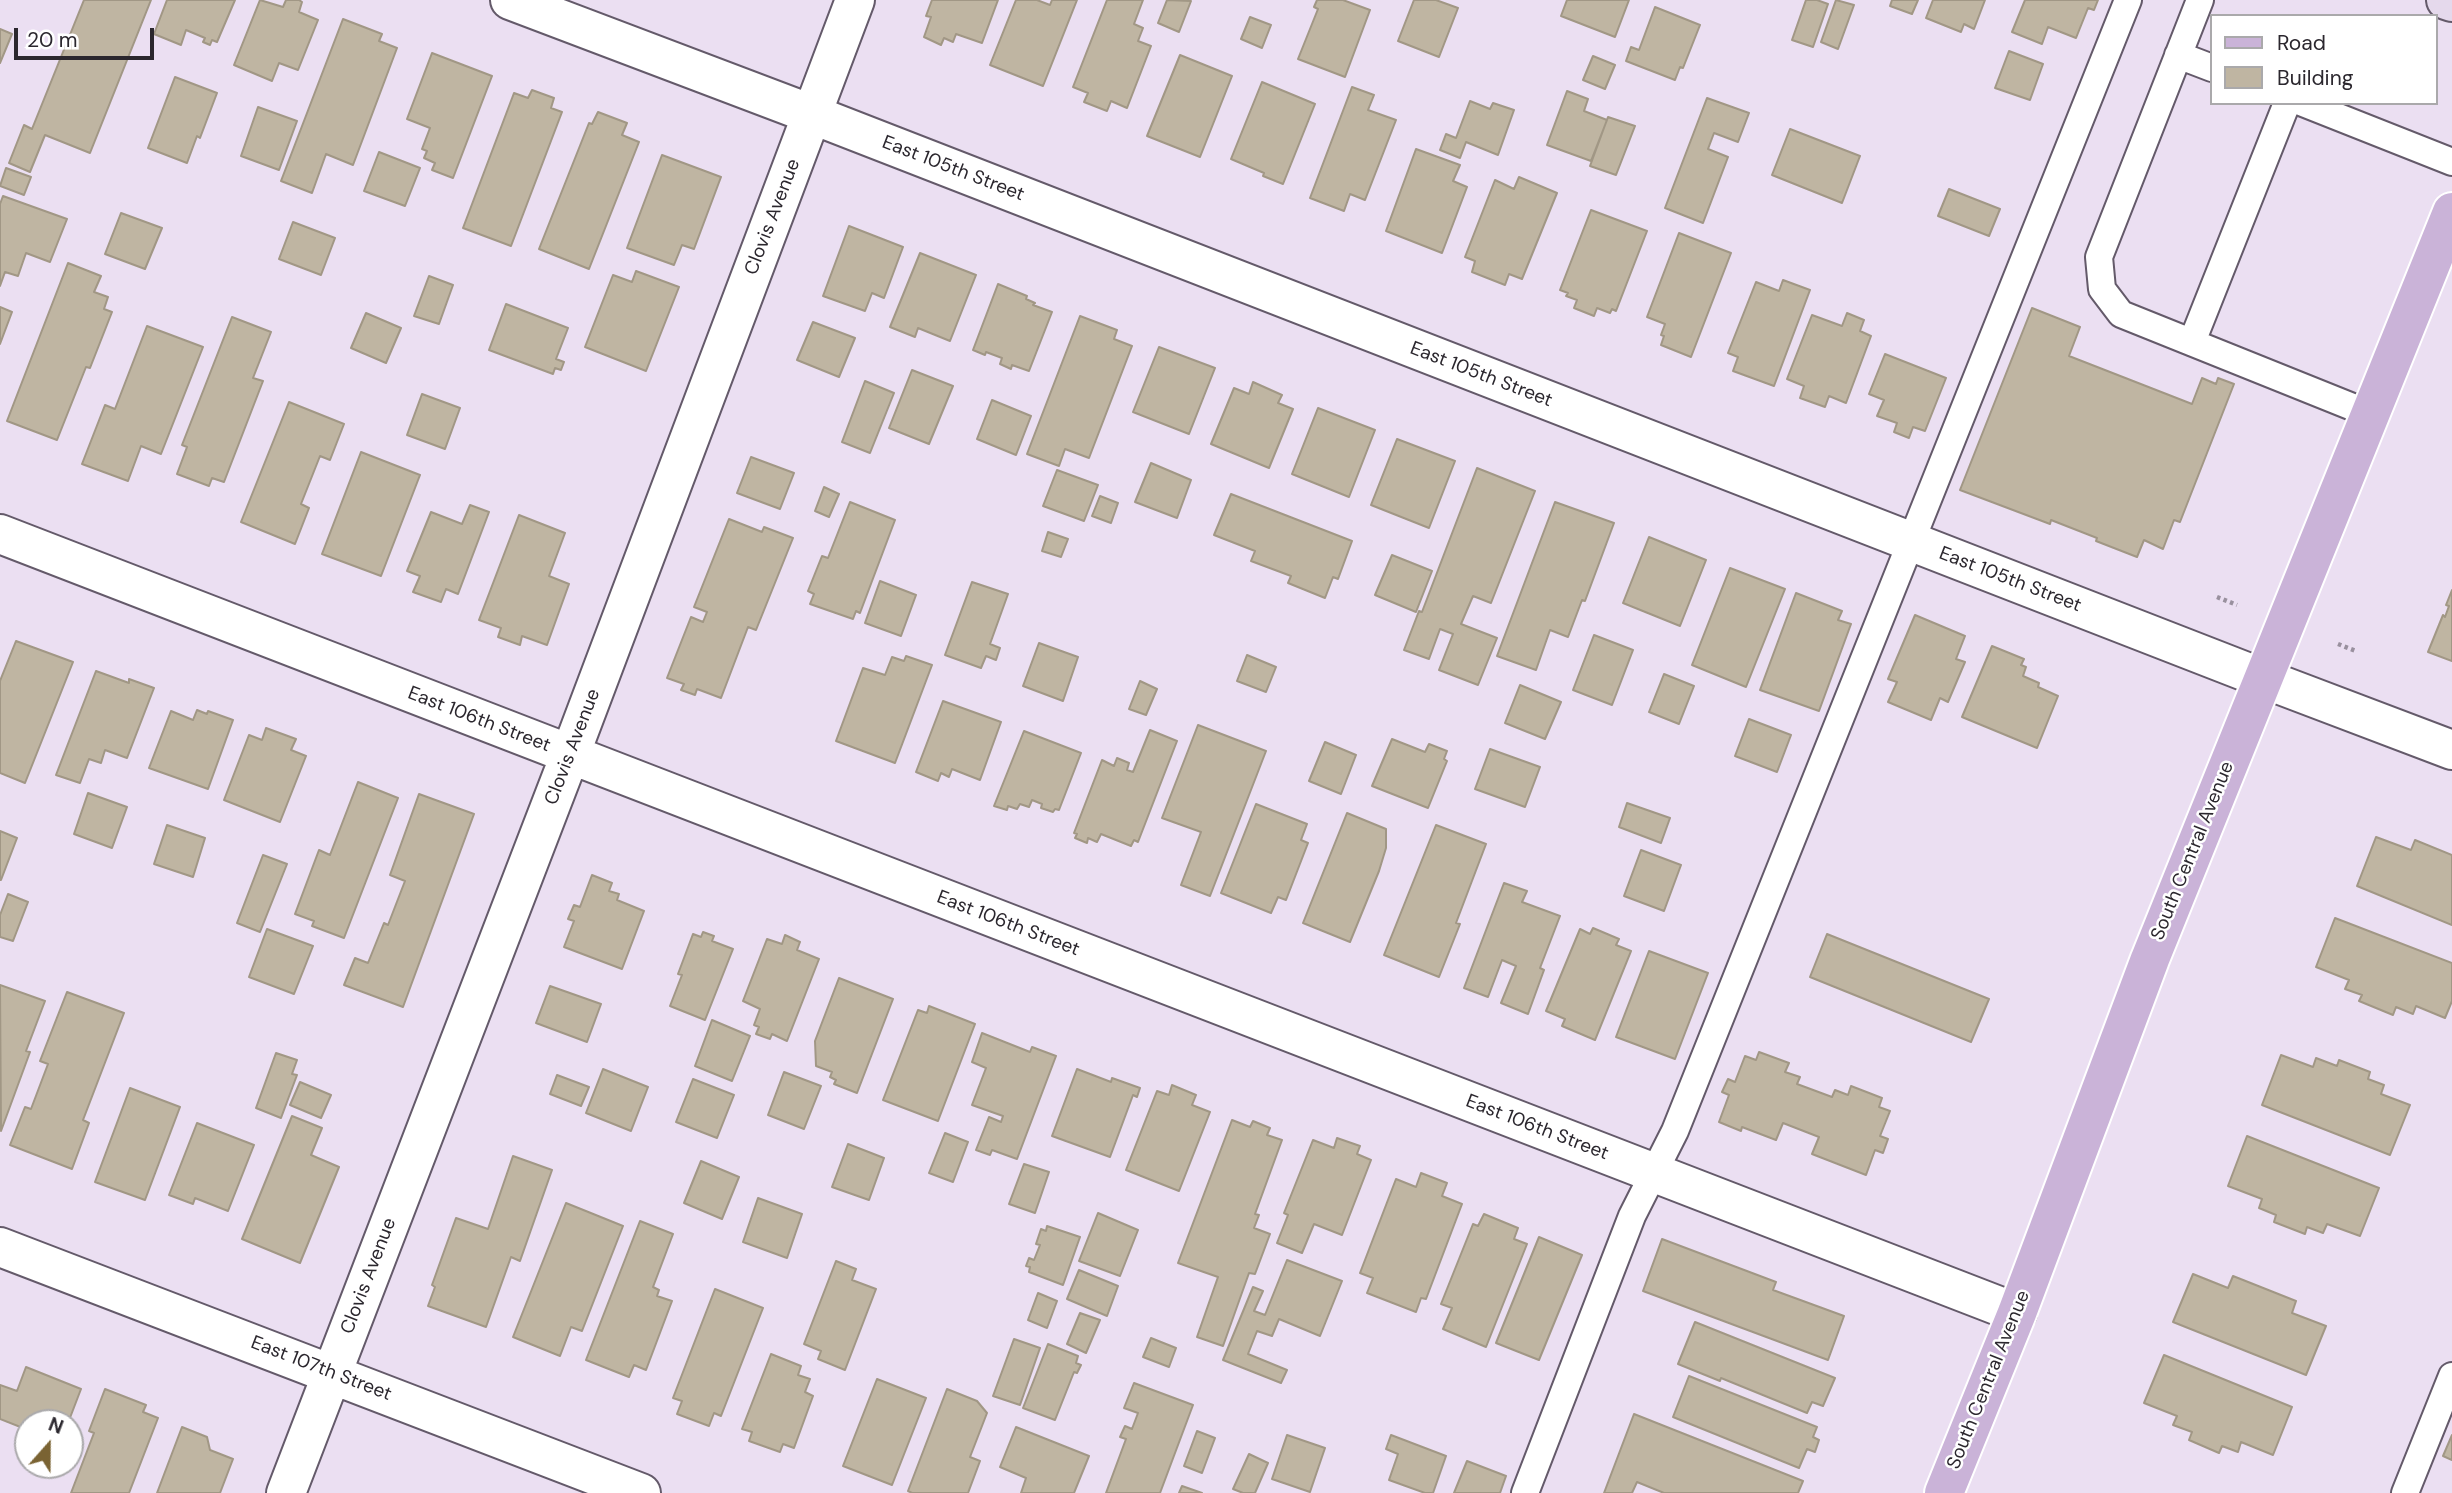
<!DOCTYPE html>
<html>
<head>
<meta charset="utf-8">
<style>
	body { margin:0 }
	#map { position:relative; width:2452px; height:1493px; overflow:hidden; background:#ebdff2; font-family:"DM Sans",sans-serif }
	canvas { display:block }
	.legend { position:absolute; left:2210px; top:14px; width:228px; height:91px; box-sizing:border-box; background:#fff; border:2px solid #aaa9ab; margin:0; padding:9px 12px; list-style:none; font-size:21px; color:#2b272e }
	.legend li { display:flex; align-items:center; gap:14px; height:35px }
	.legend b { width:35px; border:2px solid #aaa9ab }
	.north { position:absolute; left:14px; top:1409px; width:70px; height:70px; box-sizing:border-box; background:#fff; border:2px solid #aaa9ab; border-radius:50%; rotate:21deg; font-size:19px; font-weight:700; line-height:28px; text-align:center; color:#2b272e }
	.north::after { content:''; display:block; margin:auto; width:24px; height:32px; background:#7a6333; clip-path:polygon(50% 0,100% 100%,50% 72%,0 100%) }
	.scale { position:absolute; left:14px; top:28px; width:140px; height:32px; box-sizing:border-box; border:4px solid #2b272e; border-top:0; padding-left:9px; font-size:21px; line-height:24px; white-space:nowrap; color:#2b272e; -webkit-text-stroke:5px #fff; paint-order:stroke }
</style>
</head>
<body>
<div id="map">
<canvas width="2452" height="1493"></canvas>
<ul class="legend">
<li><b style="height:9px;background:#cab3d8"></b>Road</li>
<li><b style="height:19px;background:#bfb5a2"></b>Building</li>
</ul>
<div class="north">N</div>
<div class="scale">20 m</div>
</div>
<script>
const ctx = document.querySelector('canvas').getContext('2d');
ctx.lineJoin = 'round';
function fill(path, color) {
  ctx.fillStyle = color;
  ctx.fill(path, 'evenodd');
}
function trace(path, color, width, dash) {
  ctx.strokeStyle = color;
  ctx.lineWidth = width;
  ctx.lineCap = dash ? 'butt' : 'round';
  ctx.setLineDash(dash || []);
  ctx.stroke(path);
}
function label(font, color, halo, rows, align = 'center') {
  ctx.font = font + ' "DM Sans",sans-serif';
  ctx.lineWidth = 5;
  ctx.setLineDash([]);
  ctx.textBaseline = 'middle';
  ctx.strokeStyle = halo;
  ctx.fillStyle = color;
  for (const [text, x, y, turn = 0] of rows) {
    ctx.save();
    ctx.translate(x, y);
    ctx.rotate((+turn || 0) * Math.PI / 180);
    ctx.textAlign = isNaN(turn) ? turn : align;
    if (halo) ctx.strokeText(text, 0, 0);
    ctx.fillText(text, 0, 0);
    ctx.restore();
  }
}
const building = new Path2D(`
	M84,0H151L90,153L45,135L30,172L9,163L24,125L32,129Z
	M167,0H235L217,42L212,40L210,45L203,42L205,38L186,30L181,45L154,34Z
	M260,0L283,7L286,0H299L302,2L299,12L318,20L298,70L279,63L272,81L234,65Z
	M932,0H998L982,43L956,34L953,42L944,38L941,45L924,37L931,17L926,16Z
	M1016,0H1037L1050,5L1052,0H1077L1043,86L990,65Z
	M1107,0H1143L1134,24L1143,28L1138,41L1151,46L1127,108L1111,101L1107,111L1084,102L1088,93L1073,87Z
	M1167,0L1191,1L1179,32L1158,23Z
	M1317,0H1343L1370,10L1345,77L1298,59L1318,9L1314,7Z
	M1414,0H1436L1458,8L1439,57L1398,41Z
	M1567,0H1629L1615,37L1561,16Z
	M1806,0H1817L1828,4L1813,47L1792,40Z
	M1836,0L1854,5L1838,49L1821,42Z
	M1892,0H1918L1912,14L1890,6Z
	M1933,0H1985L1974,29L1964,24L1961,32L1926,18Z
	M2025,0H2098L2094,10L2088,8L2076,38L2048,27L2042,44L2012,32Z
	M1655,7L1700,25L1683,68L1680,67L1675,80L1626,61L1631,47L1639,50Z
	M1250,17L1271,25L1262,48L1241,39Z
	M343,19L382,34L379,41L397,48L353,165L326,154L312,193L281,181Z
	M0,29L12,34L0,63Z
	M2009,51L2043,64L2030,100L1995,88Z
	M432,53L492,76L453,178L432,170L435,163L424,158L427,151L422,149L430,128L407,119Z
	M1180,55L1232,76L1200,157L1147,136Z
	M1593,56L1615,65L1605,89L1583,80Z
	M175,77L217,93L200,138L197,136L187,163L148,148Z
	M1262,82L1315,104L1283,184L1263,176L1264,173L1231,159Z
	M1352,87L1374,95L1368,110L1396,120L1365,200L1350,194L1344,211L1310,198Z
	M532,90L554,98L551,108L562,112L511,246L463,228L514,93L528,98Z
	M1567,91L1588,99L1584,111L1607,120L1591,161L1547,145Z
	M1707,98L1749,113L1738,142L1714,133L1708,149L1728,157L1703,223L1665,208Z
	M1470,101L1490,109L1493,103L1514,110L1498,155L1466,142L1460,158L1440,150L1446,134L1456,138Z
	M258,107L297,121L279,170L241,156Z
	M598,112L627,123L622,135L639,142L589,269L539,249L589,123L592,124Z
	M1608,117L1635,126L1616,175L1590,166Z
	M1790,129L1860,156L1842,203L1772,175Z
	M1416,149L1460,165L1453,181L1467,187L1442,253L1386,231Z
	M379,152L420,168L405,206L364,191Z
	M662,155L721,177L694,249L682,245L674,265L627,248Z
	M6,168L31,177L24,195L0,186Z
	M1519,177L1557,193L1522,279L1509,274L1505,285L1472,272L1475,261L1465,257L1495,180L1514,189Z
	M1949,189L2000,209L1989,236L1938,216Z
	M3,196L67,219L50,262L26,253L18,276L5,272L0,286V204Z
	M1591,210L1647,231L1616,311L1612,309L1610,313L1597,308L1594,316L1574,308L1577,300L1566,296L1568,293L1560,290Z
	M121,213L162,228L145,269L105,254Z
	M293,222L335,238L321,275L279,259Z
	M849,226L903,247L884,298L872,293L865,311L823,296Z
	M1679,233L1731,253L1691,357L1661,345L1664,336L1661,335L1665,324L1647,317Z
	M920,253L976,275L950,341L918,328L915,337L890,327Z
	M68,263L101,276L94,292L108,297L104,309L112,312L90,368L86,367L57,440L7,421Z
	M636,271L679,287L646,371L585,347L613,275L632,282Z
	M429,276L453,285L439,324L414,316Z
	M1783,280L1810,290L1774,386L1733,371L1738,357L1728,353L1756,282L1779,291Z
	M998,284L1027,296L1026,299L1035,303L1033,305L1052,312L1029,371L1012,365L1011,369L1000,364L1002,358L986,352L985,355L973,350Z
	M506,304L568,328L556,359L564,362L561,370L555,368L553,374L489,350Z
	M0,307L12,312L0,344Z
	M2032,308L2080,327L2069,356L2192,404L2202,378L2216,384L2218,378L2234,384L2180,522L2174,520L2163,549L2144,540L2137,557L2096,541L2097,538L2051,520L2050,524L1960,490Z
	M366,313L401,328L386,363L351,348Z
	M1847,313L1864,320L1860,331L1871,336L1846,403L1829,396L1825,407L1800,398L1804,386L1787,379L1812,315L1842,326Z
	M1080,316L1117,330L1114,339L1132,346L1089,458L1065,449L1059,466L1027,454Z
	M232,317L271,332L253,378L263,381L224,482L212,478L209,486L177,474L187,447L182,445Z
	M813,322L855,338L839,377L797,360Z
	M147,326L203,347L161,454L141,446L128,481L82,464L105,405L115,409Z
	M1159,347L1215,368L1189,434L1133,412Z
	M1885,354L1946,378L1925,431L1913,427L1909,438L1894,432L1897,423L1877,416L1884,400L1869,394Z
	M912,370L953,386L929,444L889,428Z
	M865,381L894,393L870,453L842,442Z
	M1253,382L1282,395L1278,403L1293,409L1269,468L1211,444L1234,388L1249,394Z
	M422,394L460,408L445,449L407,435Z
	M992,400L1031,416L1016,455L977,439Z
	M289,402L344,424L330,460L320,456L301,504L309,508L295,544L241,522Z
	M1318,408L1375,430L1349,497L1292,474Z
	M1397,439L1455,461L1429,528L1371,505Z
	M361,452L420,475L381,576L322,554Z
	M751,457L794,473L780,509L737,493Z
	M1151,463L1191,480L1177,518L1135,502Z
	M1477,468L1535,491L1491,603L1473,596L1461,624L1497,638L1478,685L1439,670L1453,634L1440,629L1429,659L1404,650L1419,611L1422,612Z
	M1057,470L1098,485L1084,521L1043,506Z
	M824,487L839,494L829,517L815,511Z
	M1231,494L1352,541L1338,579L1333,577L1325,598L1288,583L1291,576L1251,561L1255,551L1214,535Z
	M1100,496L1118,503L1111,523L1092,516Z
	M850,502L895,520L860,613L856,611L853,619L810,604L814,594L808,591L822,556L828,558Z
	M1555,502L1614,523L1585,601L1582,600L1568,637L1550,630L1536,670L1497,656Z
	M470,505L489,512L458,594L446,589L441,602L413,592L420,576L407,571L431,512L462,524Z
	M519,515L565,533L549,576L569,584L547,645L522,636L520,645L498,637L501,628L479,620Z
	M729,519L762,532L764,527L793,538L756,630L748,627L721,698L697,689L695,695L681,690L684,684L667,678L691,617L703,622L707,612L694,607Z
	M1048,532L1068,539L1061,557L1042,551Z
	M1649,537L1706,560L1680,626L1623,603Z
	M1392,555L1432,571L1416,612L1375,595Z
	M1730,568L1785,589L1746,687L1692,665Z
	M880,581L916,595L901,636L865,623Z
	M972,582L1008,594L990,644L1000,648L996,660L986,656L981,668L945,655Z
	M2452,590V661L2428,652L2443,615L2445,617L2449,606L2446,605Z
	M1796,593L1842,611L1838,620L1851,624L1819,711L1760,690Z
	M1915,615L1965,636L1956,659L1965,662L1948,702L1940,698L1931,720L1888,702L1897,682L1888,679Z
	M1594,635L1633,650L1612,705L1573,690Z
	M16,641L73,662L25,783L0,773V681Z
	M1039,643L1078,657L1063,701L1023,686Z
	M1992,646L2024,659L2021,665L2026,667L2023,676L2039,683L2038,687L2058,696L2037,748L1962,717Z
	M1247,655L1276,667L1266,692L1237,681Z
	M906,656L932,665L895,763L836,741L863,668L885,675L892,657L904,661Z
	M96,671L129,683V679L154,688L127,758L105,750L101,763L89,759L80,783L56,775Z
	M1664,674L1694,686L1679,724L1649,712Z
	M1140,681L1157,689L1146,715L1129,709Z
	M1520,685L1561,702L1545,739L1505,723Z
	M943,701L1001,722L980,780L952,769L949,777L941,773L938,781L916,772Z
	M197,710L207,714L208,711L233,720L208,789L149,768L171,711L193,720Z
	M1749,719L1791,735L1777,772L1735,756Z
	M1198,725L1266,751L1210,896L1181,885L1201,832L1162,818Z
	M266,728L296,739L291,750L306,756L280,822L224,800L249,735L262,740Z
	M1150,730L1177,741L1138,842L1134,840L1131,846L1101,834L1097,842L1088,838L1087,843L1075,838L1077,834L1074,833L1102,760L1114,766L1117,758L1129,763L1127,770L1133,772Z
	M1024,731L1081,753L1059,810L1055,809L1053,812L1041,808L1042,804L1032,800L1029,807L1020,804L1017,809L1008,806L1007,810L994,806Z
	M1392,739L1425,752L1429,744L1447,751L1444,759L1447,761L1428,808L1372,786Z
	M1325,742L1356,755L1341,794L1309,781Z
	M1490,749L1540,767L1525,807L1475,789Z
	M358,782L398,798L344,938L312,926L314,921L295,914L319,850L330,855Z
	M88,793L127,807L112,848L74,834Z
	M419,794L474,814L403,1007L344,985L355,958L368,963L384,923L388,925L405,881L390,875Z
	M1627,803L1670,818L1661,843L1619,827Z
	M1256,804L1307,824L1301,840L1308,843L1286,900L1278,897L1271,913L1221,893Z
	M1347,813L1386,829V848L1379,871L1350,942L1303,923Z
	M167,825L205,838L193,877L154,864Z
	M1436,825L1486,844L1456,923L1460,924L1439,977L1384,955Z
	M0,831L17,838L1,880H0Z
	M2376,837L2411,850L2415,840L2452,855V925L2357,886Z
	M1641,850L1681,865L1664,911L1624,896Z
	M263,855L287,864L260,932L237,923Z
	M592,875L612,883L609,891L619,894L617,900L644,911L622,969L564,947L574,921L568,919L574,905L580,907Z
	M1504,883L1527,891L1522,902L1560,916L1540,968L1544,970L1528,1014L1501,1003L1516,966L1502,960L1488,997L1464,988Z
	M8,894L28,902L13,941L0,937V915Z
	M2335,918L2452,963V1001L2445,1018L2416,1006L2413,1014L2396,1007L2393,1015L2359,1001L2362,995L2345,989L2349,980L2316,967Z
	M1593,928L1619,939L1616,945L1631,951L1595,1040L1562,1026L1565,1019L1546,1011L1580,929L1590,934Z
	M267,929L313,946L294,994L249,977Z
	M703,932L714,936L712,941L733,949L705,1020L670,1006L682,975L678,974L693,934L701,937Z
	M1827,934L1989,999L1971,1042L1810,977Z
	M785,935L800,942L797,950L819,959L787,1041L772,1034L770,1039L756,1034L759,1027L754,1025L760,1009L743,1001L767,939L782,944Z
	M1649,951L1708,973L1675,1059L1616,1037Z
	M839,978L893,999L857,1093L834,1084L836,1080L830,1077L832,1072L816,1066L815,1041Z
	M0,985L45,1001L26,1051L30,1052L1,1131Z
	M550,986L601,1004L587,1042L536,1023Z
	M67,992L124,1013L83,1120L89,1123L72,1169L10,1145L25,1107L31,1109L48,1064L40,1061Z
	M929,1006L975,1024L938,1121L883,1100L918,1010L927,1013Z
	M712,1020L750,1036L732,1081L695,1066Z
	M982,1033L1030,1052L1032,1047L1056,1056L1017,1159L992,1150L990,1155L976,1150L989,1117L1001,1122L1003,1116L972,1105L986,1068L972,1062Z
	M1759,1052L1789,1063L1785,1072L1800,1077L1797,1084L1832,1097L1835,1090L1848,1095L1851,1086L1882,1098L1879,1107L1890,1111L1880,1136L1888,1139L1883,1153L1875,1150L1866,1175L1812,1154L1819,1137L1783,1123L1776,1140L1742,1127L1741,1131L1719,1122L1729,1095L1722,1092L1728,1079L1735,1082L1745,1056L1756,1060Z
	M276,1053L297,1060L292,1074L297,1075L281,1118L256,1108Z
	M2281,1055L2313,1067L2316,1058L2337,1066L2339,1060L2370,1072L2368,1079L2384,1085L2381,1094L2410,1105L2390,1155L2262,1105Z
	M603,1069L648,1087L631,1131L586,1113Z
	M1077,1069L1111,1082L1112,1078L1140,1088L1137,1097L1133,1095L1110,1157L1052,1136Z
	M784,1072L821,1086L804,1129L768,1115Z
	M557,1075L589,1087L581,1106L550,1094Z
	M693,1079L734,1095L717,1138L676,1122Z
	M300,1082L331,1095L321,1118L290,1105Z
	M1172,1085L1196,1095L1192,1105L1210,1112L1179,1191L1126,1170L1157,1091L1169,1095Z
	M130,1088L180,1107L145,1200L95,1182Z
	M292,1116L322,1128L311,1155L339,1167L300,1263L242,1239Z
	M1232,1120L1250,1127L1253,1121L1270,1128L1267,1135L1282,1140L1255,1214L1259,1215L1254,1228L1270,1234L1255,1274L1249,1273L1223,1346L1197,1337L1218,1277L1178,1263Z
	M197,1123L254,1145L228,1211L195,1198L193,1204L169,1195Z
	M945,1133L968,1142L953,1182L929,1173Z
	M2247,1136L2379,1188L2360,1236L2327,1224L2323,1233L2307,1227L2305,1234L2274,1222L2276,1215L2259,1208L2262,1199L2228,1186Z
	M1337,1138L1360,1146L1357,1154L1371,1160L1342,1235L1314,1224L1302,1253L1277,1243L1288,1215L1284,1213L1313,1140L1334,1148Z
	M848,1144L884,1158L869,1200L832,1187Z
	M513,1156L552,1170L520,1261L511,1257L486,1327L428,1306L435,1287L432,1285L456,1218L488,1229Z
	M701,1161L739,1177L722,1219L684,1203Z
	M1024,1164L1049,1172L1035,1213L1009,1204Z
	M1421,1173L1447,1183L1442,1196L1462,1204L1426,1299L1421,1298L1416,1312L1367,1293L1373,1278L1360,1273L1396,1179L1416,1187Z
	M758,1198L802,1214L787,1258L743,1242Z
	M566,1203L623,1226L582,1331L571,1327L560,1356L513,1337Z
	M1098,1213L1138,1230L1120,1276L1079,1261Z
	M1484,1214L1518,1228L1514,1239L1527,1244L1486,1347L1443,1329L1452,1308L1441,1304L1473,1224L1478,1226Z
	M640,1221L673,1234L653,1287L659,1290L657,1296L672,1301L646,1370L634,1365L629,1377L586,1360Z
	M1047,1226L1080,1237L1063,1285L1029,1272L1030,1267L1026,1266L1029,1258L1034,1260L1040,1245L1036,1244L1041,1229L1046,1231Z
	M1539,1237L1582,1255L1539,1360L1496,1343Z
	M1662,1239L1776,1282L1773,1290L1844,1316L1828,1360L1643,1291Z
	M1287,1260L1342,1281L1320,1336L1279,1319L1272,1336L1257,1331L1248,1354L1287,1370L1281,1383L1223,1360L1253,1287L1263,1291L1254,1311L1265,1315Z
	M836,1261L856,1269L852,1280L876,1289L845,1370L818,1359L821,1351L804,1344Z
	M1079,1270L1118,1286L1107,1316L1067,1299Z
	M2193,1274L2228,1288L2233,1276L2296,1301L2292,1313L2326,1326L2306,1375L2173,1322Z
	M715,1289L763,1308L721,1416L714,1413L709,1426L677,1414L682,1401L673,1398Z
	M1038,1293L1057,1301L1047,1328L1028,1320Z
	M1080,1313L1100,1320L1086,1353L1067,1344Z
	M1695,1322L1835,1378L1823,1406L1812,1402L1807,1413L1721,1378L1720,1381L1678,1364Z
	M1151,1338L1176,1348L1169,1367L1143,1357Z
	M1014,1339L1040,1348L1020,1405L993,1396Z
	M1048,1344L1078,1356L1076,1363L1081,1365L1077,1373L1074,1372L1055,1420L1023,1408Z
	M771,1354L801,1366L798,1375L810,1379L805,1392L813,1396L794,1448L783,1444L780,1452L749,1441L752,1432L742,1429Z
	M2164,1355L2292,1407L2273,1455L2241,1442L2238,1452L2222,1446L2219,1453L2189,1440L2192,1432L2173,1425L2177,1416L2144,1403Z
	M26,1367L81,1389L68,1423H28V1430L0,1419V1385L17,1391Z
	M1689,1376L1817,1427L1813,1437L1819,1440L1815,1452L1807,1449L1799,1468L1673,1417Z
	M877,1379L926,1398L892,1485L843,1466Z
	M1134,1383L1193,1405L1160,1493H1106L1126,1439L1120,1437L1125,1426L1132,1429L1138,1413L1124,1408Z
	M105,1389L146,1405L143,1412L158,1418L129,1493H71L94,1433L89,1431Z
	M947,1389L977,1401L987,1413L970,1457L980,1461L968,1493H912L908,1491Z
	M1634,1414L1803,1481L1798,1493H1664L1637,1482L1632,1493H1604Z
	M182,1427L207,1437L210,1450L233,1459L220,1493H157Z
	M1016,1427L1089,1456L1074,1493H1021L1026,1478L1000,1467Z
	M1197,1431L1215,1438L1202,1473L1184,1466Z
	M1287,1435L1325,1448L1310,1492L1272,1479Z
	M1391,1435L1446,1456L1433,1493H1425L1389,1480L1398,1454L1386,1449Z
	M2452,1435V1460L2443,1456Z
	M1249,1454L1268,1463L1255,1493H1243L1233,1489Z
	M1467,1461L1506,1476L1500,1493H1454Z
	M1182,1486L1202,1493H1179Z`);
fill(building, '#bfb5a2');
trace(building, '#a19785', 2);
const lane = new Path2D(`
	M2200,0L2099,257L2102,289L2121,314L2370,414
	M2178,55L2212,68
	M2303,103L2452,162
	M2192,342L2287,103
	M1525,1493L1632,1216L1675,1131L2128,0
	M2405,1493L2452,1376`);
const street = new Path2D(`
	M510,0L811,114L2262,678L2452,750
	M0,534L2017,1313
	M0,1247L641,1493
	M286,1493L570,755L855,0`);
const secondary = new Path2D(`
	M2446,0L2452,2`);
const primary = new Path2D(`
	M1944,1493L2017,1313L2150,959L2452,212`);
trace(lane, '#645a6a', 30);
trace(street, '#645a6a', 42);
trace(secondary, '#645a6a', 42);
trace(primary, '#fff', 42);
trace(new Path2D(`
	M2217,597L2237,605
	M2338,644L2356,651`), '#99909e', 4.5, [3.5, 3.5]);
trace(lane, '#fff', 26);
trace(street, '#fff', 38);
trace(secondary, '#e5d9ec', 38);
trace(primary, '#cab3d8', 38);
label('19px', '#2b272e', '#fff', [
	["East 105th Street",953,169,21],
	["Clovis Avenue",773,217,-69],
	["East 105th Street",1481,375,21],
	["East 105th Street",2010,580,21],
	["East 106th Street",479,720,21],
	["Clovis Avenue",573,747,-69],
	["South Central Avenue",2193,851,-68],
	["East 106th Street",1008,924,21],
	["East 106th Street",1537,1128,21],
	["Clovis Avenue",369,1276,-69],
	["East 107th Street",321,1369,21],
	["South Central Avenue",1989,1380,-68]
]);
</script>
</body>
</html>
